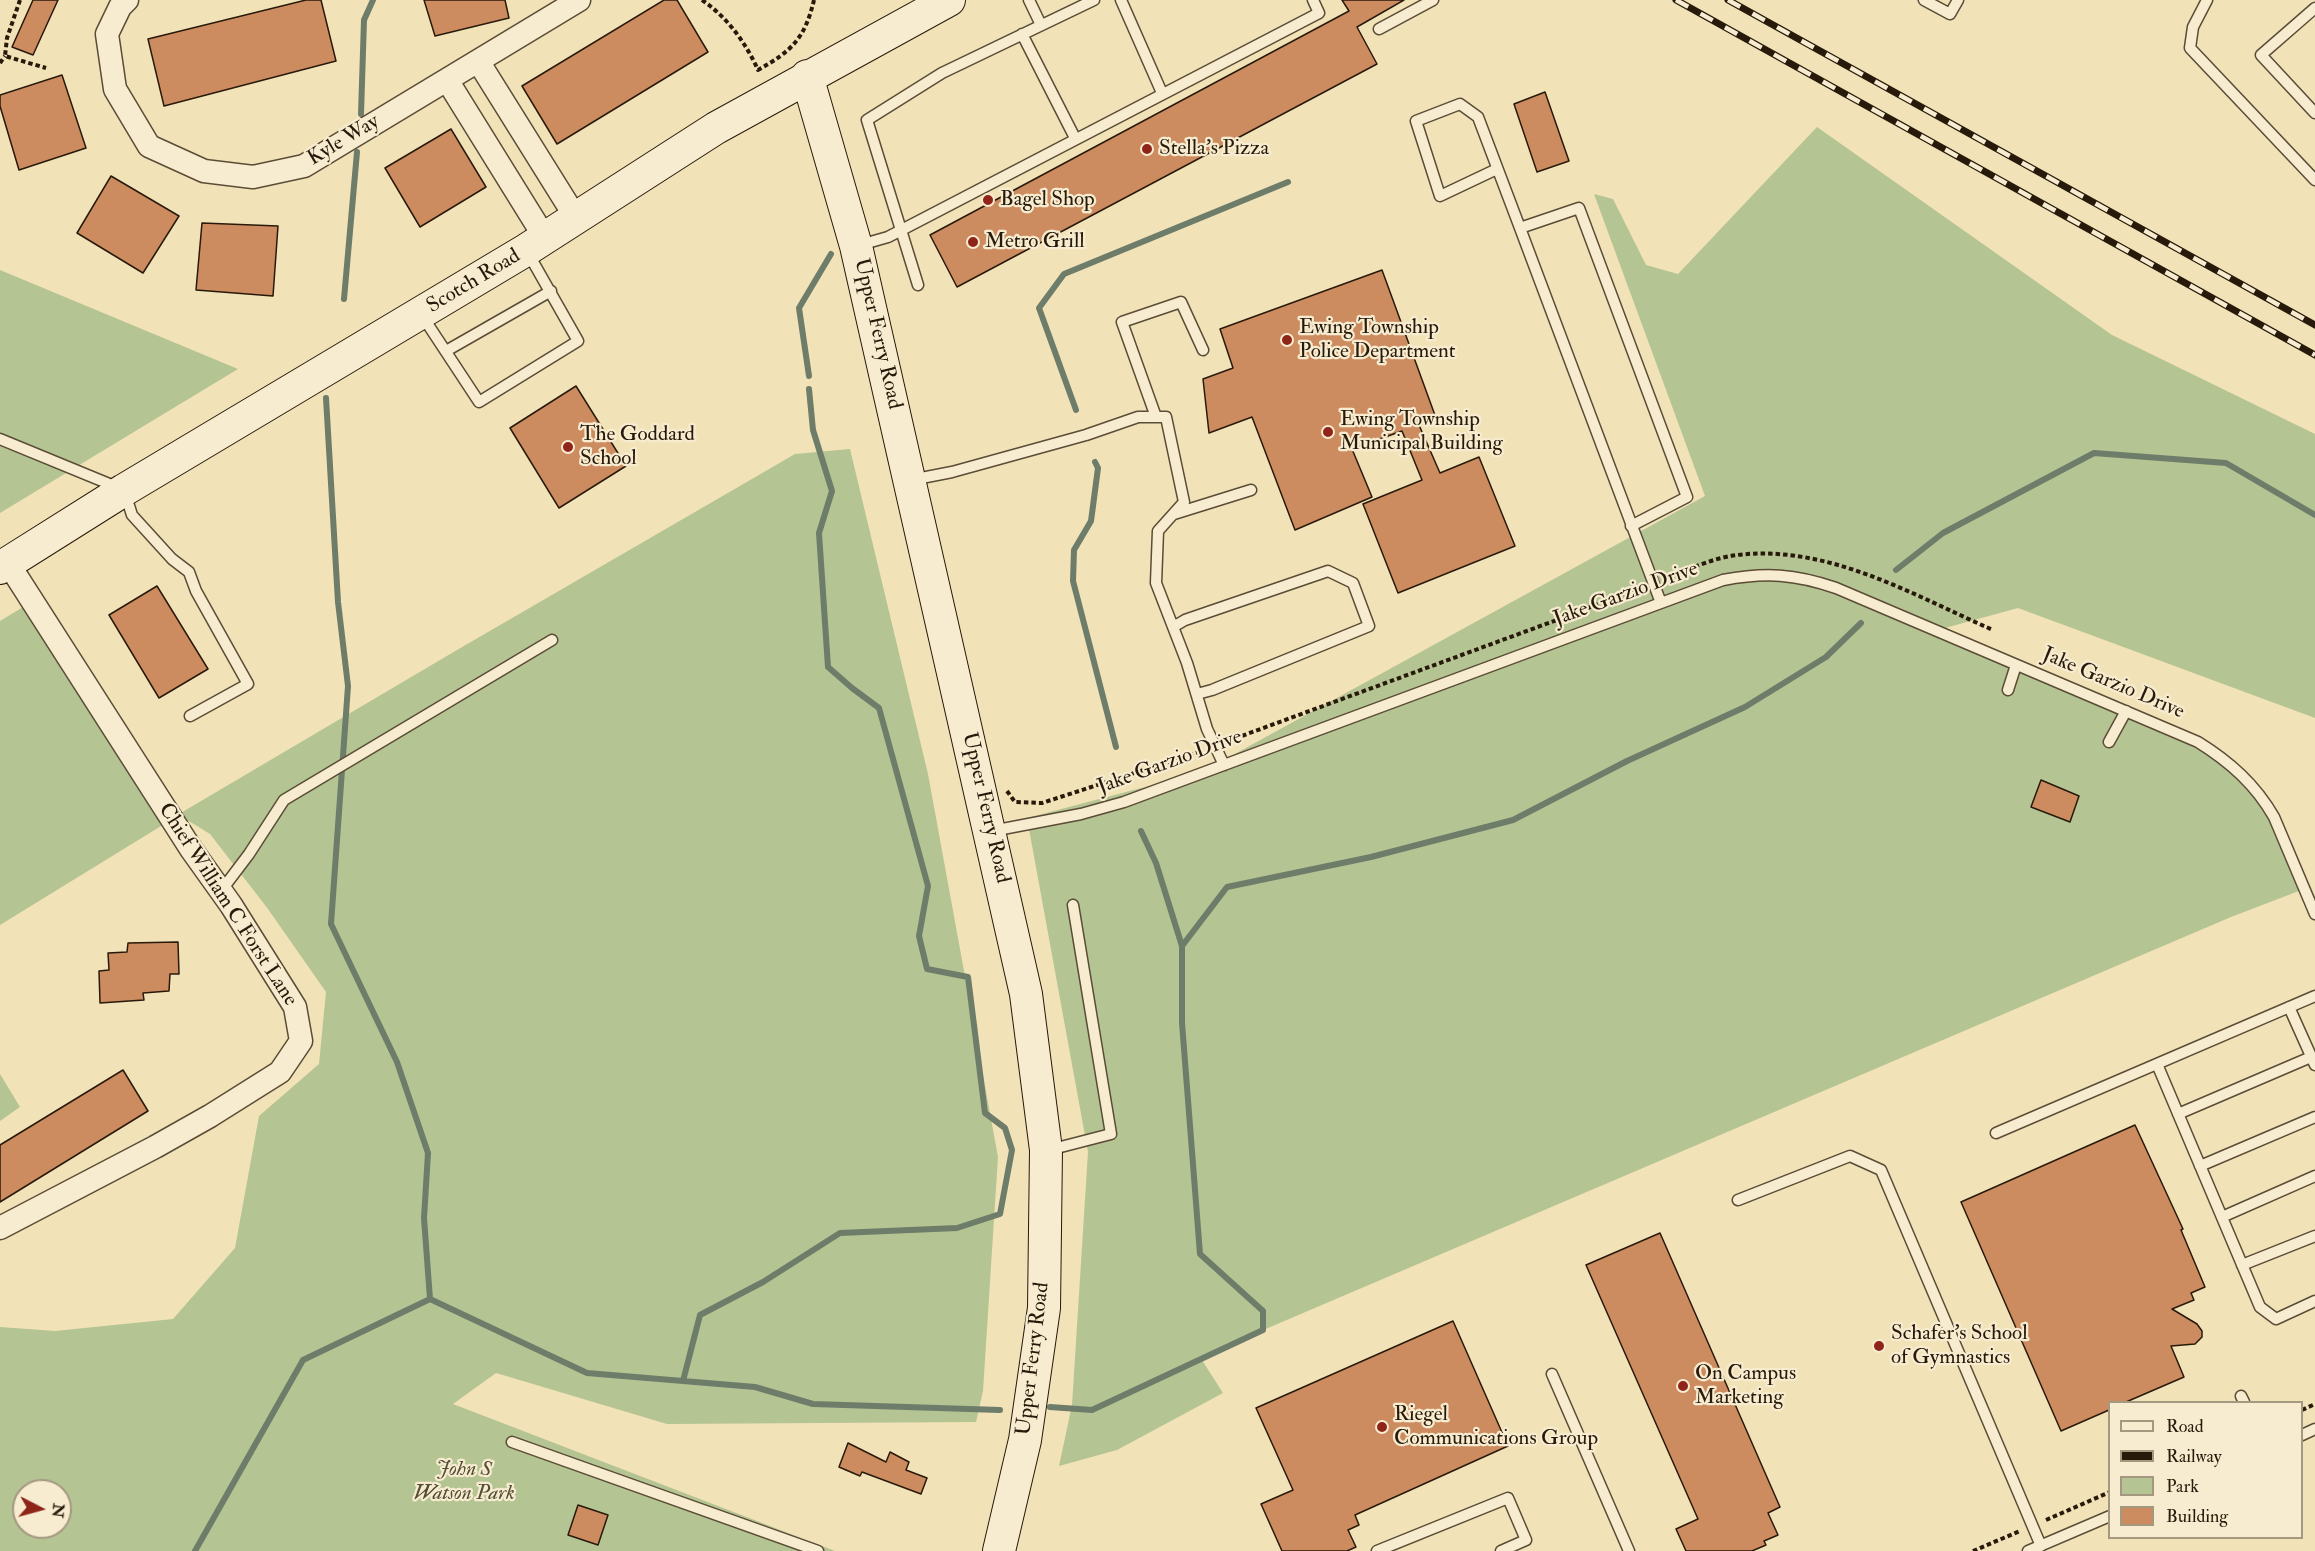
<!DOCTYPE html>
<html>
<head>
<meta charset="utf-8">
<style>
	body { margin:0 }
	#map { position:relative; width:2315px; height:1551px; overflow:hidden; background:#f2e2b7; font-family:"IM FELL Double Pica",serif }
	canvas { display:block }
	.legend { position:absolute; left:2108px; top:1401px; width:195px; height:138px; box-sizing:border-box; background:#f7ecd0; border:2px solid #a49881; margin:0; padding:8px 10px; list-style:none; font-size:18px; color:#281a0b }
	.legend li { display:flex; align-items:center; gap:12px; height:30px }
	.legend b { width:30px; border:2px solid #a49881 }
	.north { position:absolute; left:12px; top:1479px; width:60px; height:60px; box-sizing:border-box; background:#f7ecd0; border:2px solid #a49881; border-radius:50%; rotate:96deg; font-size:16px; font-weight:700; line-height:24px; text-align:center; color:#281a0b }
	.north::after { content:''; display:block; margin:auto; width:21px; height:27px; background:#8f2418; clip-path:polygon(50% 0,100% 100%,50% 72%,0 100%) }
</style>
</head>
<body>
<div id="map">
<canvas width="2315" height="1551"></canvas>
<ul class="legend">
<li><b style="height:8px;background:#f7ecd0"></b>Road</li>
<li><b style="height:8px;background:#281a0b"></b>Railway</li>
<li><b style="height:16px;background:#b5c493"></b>Park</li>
<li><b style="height:16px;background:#cd8b60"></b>Building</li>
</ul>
<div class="north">N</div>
</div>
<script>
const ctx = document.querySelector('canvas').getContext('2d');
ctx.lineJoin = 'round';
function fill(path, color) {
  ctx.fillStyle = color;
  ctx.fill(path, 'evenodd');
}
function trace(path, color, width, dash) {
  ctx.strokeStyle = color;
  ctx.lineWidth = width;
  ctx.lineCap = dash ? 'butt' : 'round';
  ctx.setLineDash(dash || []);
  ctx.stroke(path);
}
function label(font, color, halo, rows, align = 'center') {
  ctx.font = font + ' "IM FELL Double Pica",serif';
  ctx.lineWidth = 4.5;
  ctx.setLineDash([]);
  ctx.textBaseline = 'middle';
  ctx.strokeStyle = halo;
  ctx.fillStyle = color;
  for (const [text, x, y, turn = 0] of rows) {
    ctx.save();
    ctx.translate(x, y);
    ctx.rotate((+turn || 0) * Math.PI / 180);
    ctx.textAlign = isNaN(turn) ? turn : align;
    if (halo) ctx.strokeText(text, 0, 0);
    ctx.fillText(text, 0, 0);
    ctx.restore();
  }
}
fill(new Path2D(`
	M1817,127L2112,335L2315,434V718L2018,608L1945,628L2214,746L2283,825L2304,889L2231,917L1200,1357L1223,1393L1117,1450L1059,1466L1072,1405L1088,1152L1027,818L1202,772L1705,496L1594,194L1613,199L1646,265L1678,274Z
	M0,270L238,369L0,513Z
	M850,449L928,774L998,1157L983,1391L976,1422L667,1424L496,1373L453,1404L835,1551H0V1327L55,1331L173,1319L235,1248L259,1116L319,1064L326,992L268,909L210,834L179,815L0,925V621L43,595L179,814L457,650L795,454ZM24,1491H60V1527H24Z
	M0,1074L20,1107L0,1121Z`), '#b5c493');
trace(new Path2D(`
	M361,114L364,20L373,0
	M344,299L357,152
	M809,376L799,308L831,254
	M326,398L338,602L348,686L331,924L397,1062L428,1153L424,1218L430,1299
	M1076,410L1039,308L1064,274L1288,182
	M1095,462L1098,468L1091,521L1074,550L1073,581L1116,747
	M1896,570L1943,533L2094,453L2226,463L2315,515
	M1141,831L1156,863L1182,946
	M683,1381L700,1315L763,1282L840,1233L957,1228L1000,1214L1012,1150L1005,1128L985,1113L968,977L927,969L919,936L928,886L879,708L852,688L828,667L819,533L832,491L813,430L809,389
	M1050,1407L1092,1410L1263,1330V1311L1200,1254L1182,1023V946L1227,887L1371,857L1513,820L1627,761L1745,707L1826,657L1861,623
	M195,1551L303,1360L430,1299L587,1373L755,1387L813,1404L1000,1410`), '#6e7c6a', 6);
const building = new Path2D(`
	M33,0H58L33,55L12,47Z
	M306,0H321L336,61L164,106L148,39Z
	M424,0H505L509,18L435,36Z
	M664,0H677L708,52L557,144L522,86Z
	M1342,0H1404L1357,27L1377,64L957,287L930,235L1349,11Z
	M62,75L86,148L19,170L0,106V95Z
	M1545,92L1569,161L1537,172L1514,104Z
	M451,129L486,187L420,227L385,168Z
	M111,176L179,216L143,273L77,233Z
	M202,223L278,226L273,296L196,290Z
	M1382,270L1436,418L1419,425L1440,473L1479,457L1515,546L1398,593L1363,504L1422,480L1402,431L1352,449L1372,497L1295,530L1252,417L1209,433L1203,379L1233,368L1220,329Z
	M576,386L626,466L559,508L510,428Z
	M157,586L208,669L159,698L109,615Z
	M2041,780L2079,796L2070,822L2031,807Z
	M178,942L179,974H170L169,991L143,993L144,1000L100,1003L99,971L109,970L108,953L127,952L128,943Z
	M123,1070L148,1111L0,1202V1145Z
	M2135,1125L2183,1229L2181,1230L2205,1287L2191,1293L2194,1300L2172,1309L2197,1324L2202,1331V1337L2195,1344L2171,1346L2184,1377L2126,1402H2109V1410L2061,1431L1961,1202Z
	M1660,1233L1780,1507L1768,1513L1778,1535L1764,1541L1766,1545L1752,1551H1686L1676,1529L1698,1519L1586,1265Z
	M1453,1321L1508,1446L1355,1515L1359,1525L1348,1530L1356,1547L1347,1551H1282L1261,1504L1293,1490L1256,1408Z
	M848,1443L886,1462L890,1452L909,1462L906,1470L927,1478L921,1494L862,1472L860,1476L839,1467Z
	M578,1505L608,1515L598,1545L568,1535Z`);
fill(building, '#cd8b60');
trace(building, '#281a0b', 1.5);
const service = new Path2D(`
	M1029,0L1041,25
	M1121,0L1162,93
	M1924,0L1950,14L1958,0
	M2207,0L2193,27L2190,48L2315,180
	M2315,8L2261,55L2315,113
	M1379,29L1433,0
	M1022,34L1075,138
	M1497,169L1440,196L1416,121L1460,104L1478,117L1520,228
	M860,245L888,237L1319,13L1313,0
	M918,285L867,120L942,73L1094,0
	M421,314L479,402L578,341L528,253
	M446,351L551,291
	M1156,417L1122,322L1181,302L1203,350
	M0,439L124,490L132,515L172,559L189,572L196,591L248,684L190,716
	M911,480L952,472L1086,435L1138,417H1166L1184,502L1158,531L1156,583L1187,663L1207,729L1224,765
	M1174,514L1251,490
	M1631,526L1687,497L1579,208L1520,228L1661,603
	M1173,627L1185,620L1328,571L1353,583L1369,626L1212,690L1197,694
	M2008,690L2016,665
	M2109,742L2126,711
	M992,831L1081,814L1124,802L1723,580C1766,572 1795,574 1836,588L2198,742C2230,762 2255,784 2274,817L2315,914
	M221,891L249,854L284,800L552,640
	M2289,1007L2315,1065
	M2157,1064L2260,1307L2276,1319L2315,1301
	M2178,1114L2311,1057
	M1996,1133L2315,996
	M1049,1150L1111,1134L1073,905
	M2200,1166L2315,1117
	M1738,1200L1850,1156L1881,1170L2041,1546
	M2222,1217L2315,1176
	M2242,1265L2315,1236
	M1552,1374L1629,1551
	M2241,1396L2244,1402
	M2302,1435L2315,1429
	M512,1442L818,1551
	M1377,1551L1508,1498L1526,1540L1501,1551
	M2028,1551L2110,1516`);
const minor = new Path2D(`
	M127,0L120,7L107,34L115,89L149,146L204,171L253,177L304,166L579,0
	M478,61L576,218
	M447,80L545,238
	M0,1228L155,1147L210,1116L280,1072L301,1041L295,1007L231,905L191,849L8,563`);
const secondary = new Path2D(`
	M807,76L856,246L1026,994L1046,1150L1044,1308L1025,1440L999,1551
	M0,568L124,490L526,250L716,128L949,0`);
trace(service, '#5a4c36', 13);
trace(minor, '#5a4c36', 25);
trace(secondary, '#281a0b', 34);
trace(new Path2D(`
	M20,0L7,38L5,56L46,68
	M702,0C727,17 746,43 758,70C792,51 805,38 814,0
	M0,63L5,56
	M1667,578C1689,569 1713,558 1737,555C1828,544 1913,595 1993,630
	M1228,741L1573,614L1640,587
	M1007,791L1015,802L1042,803L1202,751
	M2302,1410L2315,1404
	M2046,1520L2110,1492
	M1973,1551L2020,1531`), '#281a0b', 4, [4.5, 3]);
trace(service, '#f7ecd0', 10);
trace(minor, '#f7ecd0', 22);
trace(secondary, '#f7ecd0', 32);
const rail = new Path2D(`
	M1676,0L2315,355
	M1728,0L2315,325`);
trace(rail, '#281a0b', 7);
trace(rail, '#f7ecd0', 4.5, [14]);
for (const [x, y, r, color] of [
	[1147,149,6,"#8f2418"],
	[988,200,6,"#8f2418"],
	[973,242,6,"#8f2418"],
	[1287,340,6,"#8f2418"],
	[1328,432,6,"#8f2418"],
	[568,447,6,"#8f2418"],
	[1879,1346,6,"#8f2418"],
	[1683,1386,6,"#8f2418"],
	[1382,1427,6,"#8f2418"]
]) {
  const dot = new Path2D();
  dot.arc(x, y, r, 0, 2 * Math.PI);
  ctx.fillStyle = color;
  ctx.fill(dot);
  trace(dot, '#f7ecd0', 2);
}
label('21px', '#281a0b', '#f7ecd0', [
	["Kyle Way",344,141,-31],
	["Scotch Road",474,282,-31],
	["Upper Ferry Road",877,334,77],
	["Jake Garzio Drive",1626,595,-20],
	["Jake Garzio Drive",2113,684,23],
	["Jake Garzio Drive",1170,763,-20],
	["Upper Ferry Road",985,808,77],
	["Chief William C Forst Lane",227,905,57],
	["Upper Ferry Road",1034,1359,-83]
]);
label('21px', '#281a0b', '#f7ecd0', [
	["Stella's Pizza",1159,149],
	["Bagel Shop",1000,200],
	["Metro Grill",985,242],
	["Ewing Township",1299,328],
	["Police Department",1299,352],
	["Ewing Township",1340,420],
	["Municipal Building",1340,444],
	["The Goddard",580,435],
	["School",580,459],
	["Schafer's School",1891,1334],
	["of Gymnastics",1891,1358],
	["On Campus",1695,1374],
	["Marketing",1695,1398],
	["Riegel",1394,1415],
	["Communications Group",1394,1439]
], 'left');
label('italic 21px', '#524d34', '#f7ecd0', [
	["John S",464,1470],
	["Watson Park",464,1494]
]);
</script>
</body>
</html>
